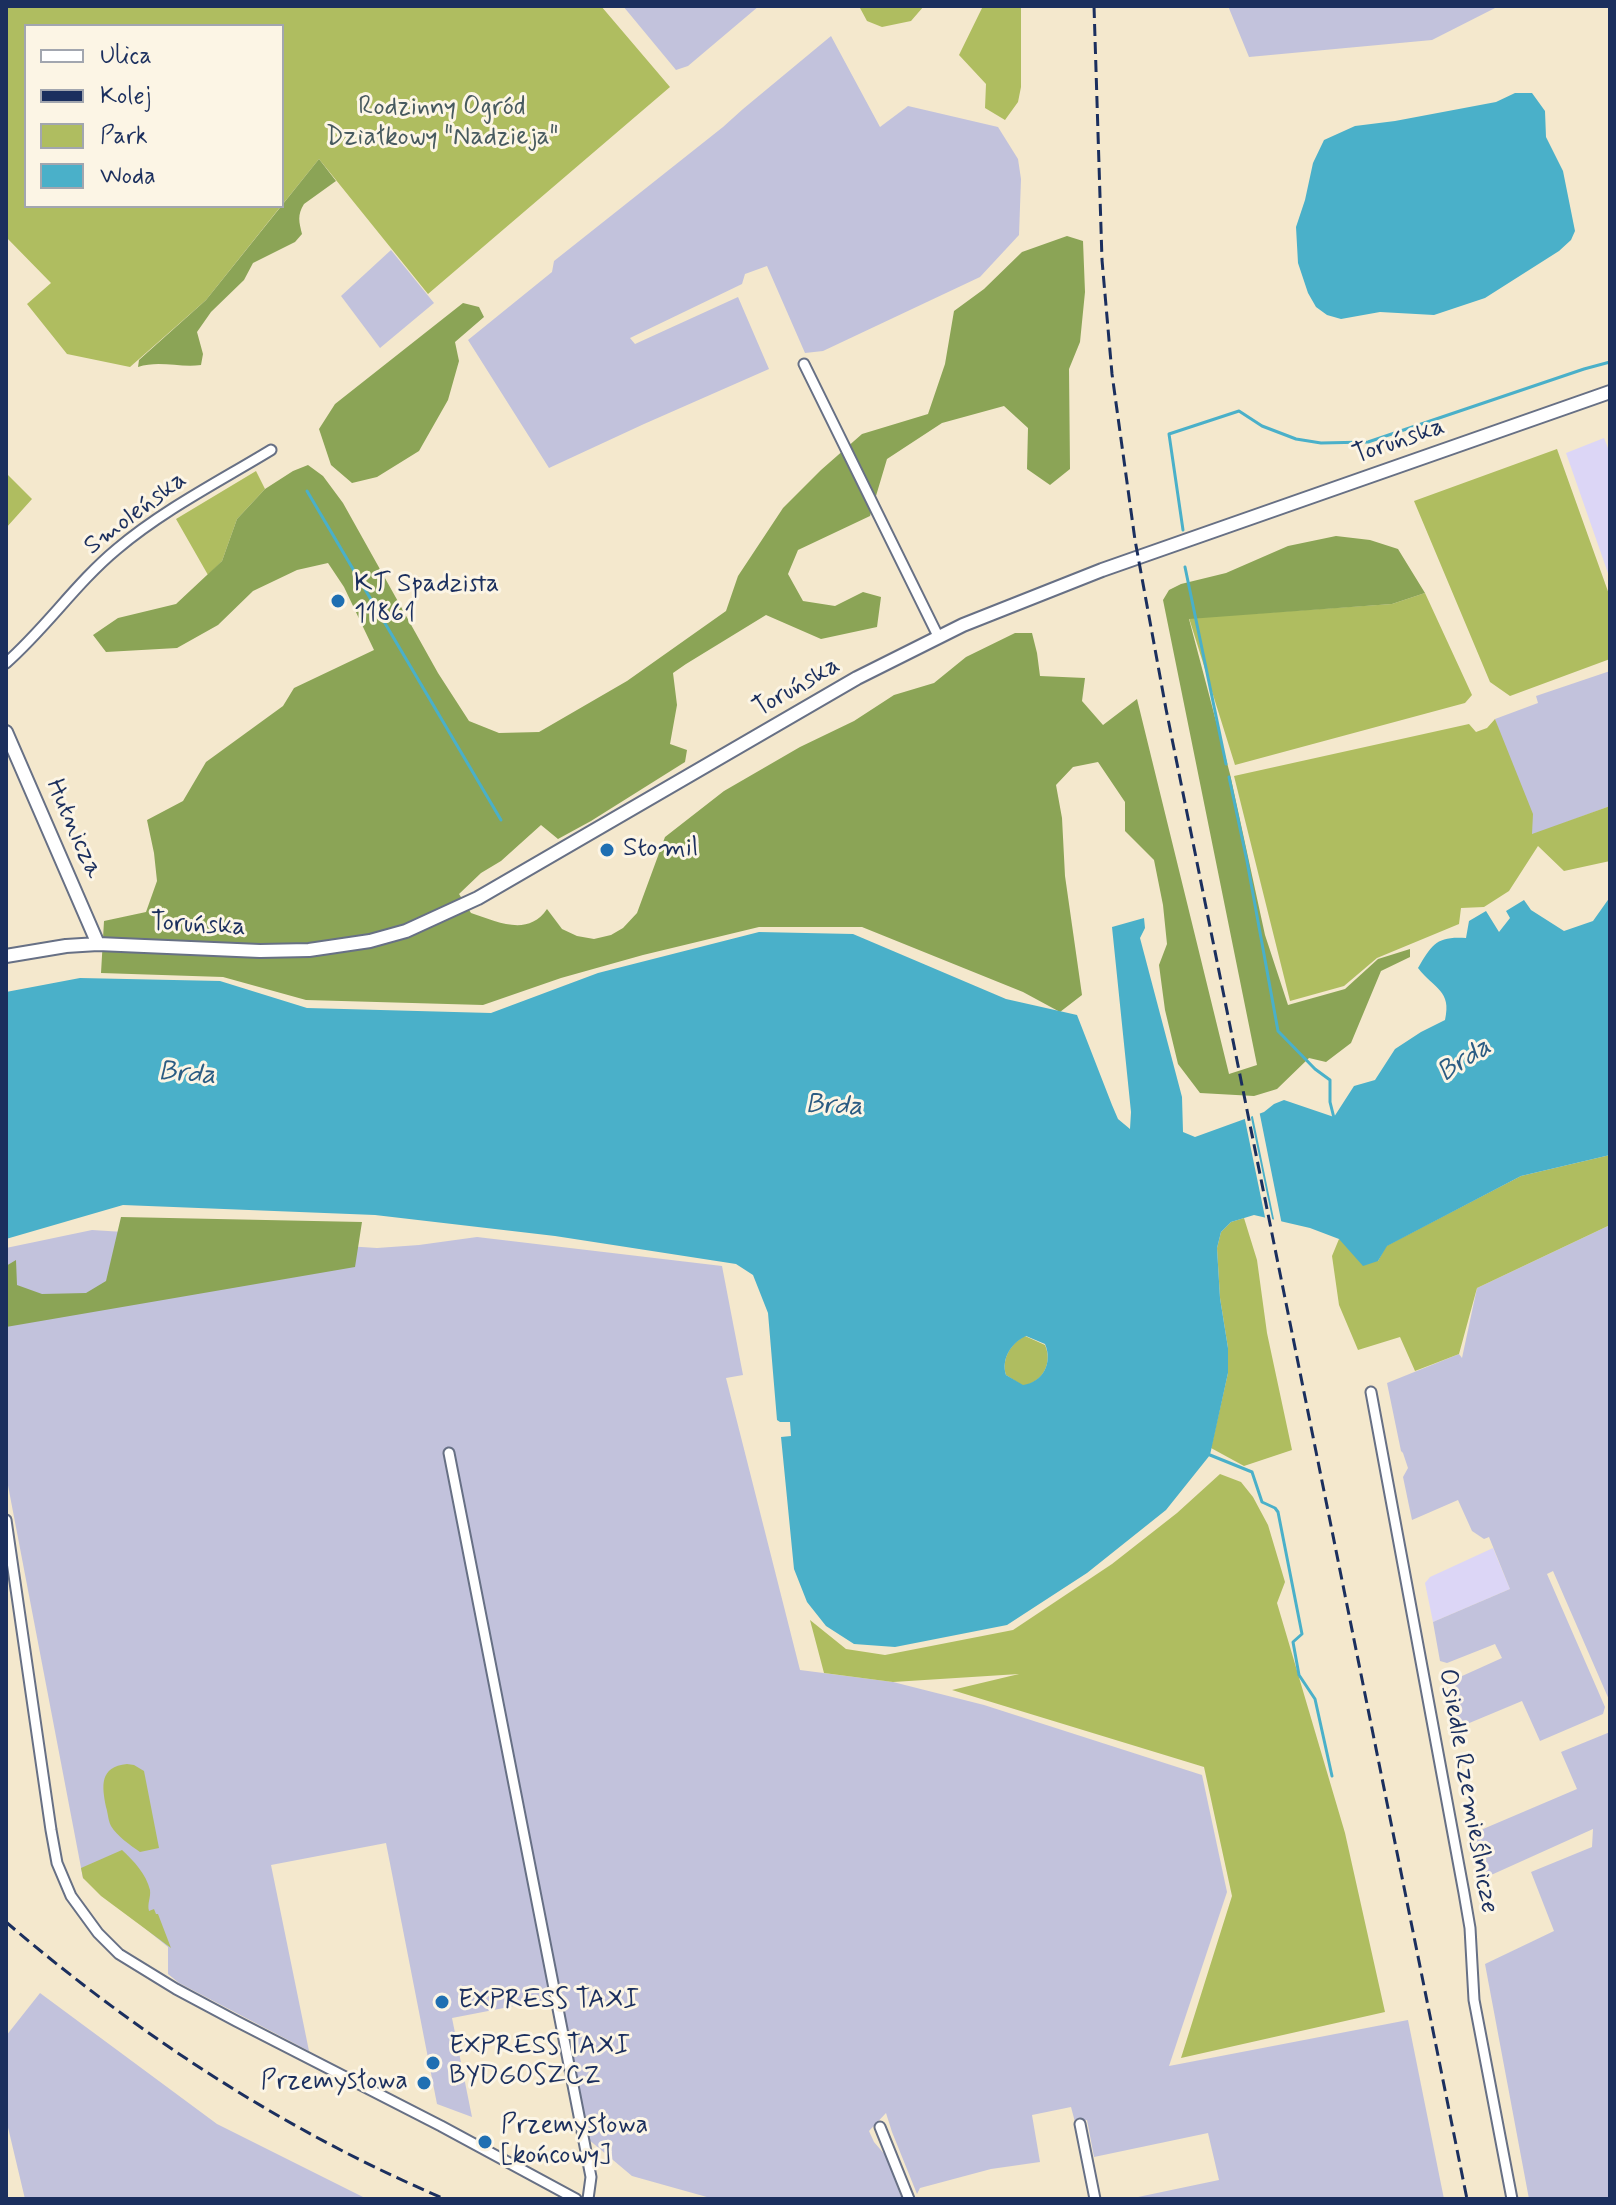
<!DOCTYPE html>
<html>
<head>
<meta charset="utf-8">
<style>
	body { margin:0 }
	#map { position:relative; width:1616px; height:2205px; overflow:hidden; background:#f4e8cd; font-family:Mynerve,sans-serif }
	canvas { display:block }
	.frame { position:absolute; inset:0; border:8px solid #1b2f5e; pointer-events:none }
	.legend { position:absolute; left:24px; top:24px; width:260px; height:184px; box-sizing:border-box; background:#fcf5e5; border:2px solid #a2a6af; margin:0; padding:10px 14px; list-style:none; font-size:24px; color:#1b2f5e }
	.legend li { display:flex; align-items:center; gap:16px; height:40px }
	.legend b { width:40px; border:2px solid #a2a6af }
</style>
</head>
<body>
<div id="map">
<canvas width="1616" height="2205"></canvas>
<div class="frame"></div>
<ul class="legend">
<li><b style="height:10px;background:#fff"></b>Ulica</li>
<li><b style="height:10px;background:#1b2f5e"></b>Kolej</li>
<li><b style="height:22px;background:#afbd60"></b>Park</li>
<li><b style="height:22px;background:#4ab0c9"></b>Woda</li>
</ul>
</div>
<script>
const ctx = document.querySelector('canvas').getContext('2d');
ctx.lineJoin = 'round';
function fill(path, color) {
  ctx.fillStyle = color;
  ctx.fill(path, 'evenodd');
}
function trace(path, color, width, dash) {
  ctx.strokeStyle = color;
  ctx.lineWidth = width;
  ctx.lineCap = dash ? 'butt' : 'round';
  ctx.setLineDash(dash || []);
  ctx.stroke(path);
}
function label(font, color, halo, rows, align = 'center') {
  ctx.font = font + ' Mynerve,sans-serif';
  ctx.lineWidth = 6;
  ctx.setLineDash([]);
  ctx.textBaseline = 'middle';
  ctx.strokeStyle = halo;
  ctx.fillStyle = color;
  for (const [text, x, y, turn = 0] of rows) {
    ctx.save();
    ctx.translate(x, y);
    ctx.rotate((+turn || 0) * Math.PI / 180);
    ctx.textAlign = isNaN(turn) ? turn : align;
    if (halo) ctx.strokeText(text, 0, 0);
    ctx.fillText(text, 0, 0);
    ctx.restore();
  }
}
fill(new Path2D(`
	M1604,438L1610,453V579L1566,453Z
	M1493,1548L1510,1589L1433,1622L1425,1583L1430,1577Z`), '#dcd6f6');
fill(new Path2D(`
	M623,6H759L688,66L676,70Z
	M1228,6H1499L1432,40L1249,57Z
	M831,36L880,127L908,106L998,127L1018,159L1021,179L1019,235L980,277L823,351L805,353L767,266L745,274L742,284L630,338L635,344L738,297L769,369L644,424L549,468L468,340L552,272L554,261L723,127L743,109Z
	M391,250L434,303L380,348L341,296Z
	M1610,671V755L1608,757L1610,806L1532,835L1495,719L1538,703L1536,696Z
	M1610,1225V1702L1553,1571L1547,1574L1605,1707L1603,1714L1540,1741L1522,1701L1455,1729L1449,1689L1451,1681L1502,1658L1495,1644L1447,1663L1440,1661L1433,1622L1510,1589L1489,1537L1484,1539L1472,1531L1458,1500L1412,1520L1403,1477L1408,1468L1403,1453L1401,1451L1387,1383L1459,1354L1462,1358L1477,1288Z
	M92,1230L377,1248L419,1245L477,1237L722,1266L743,1375L726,1378L800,1670L893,1682L984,1705L1202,1775L1227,1892L1169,2066L1408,2020L1444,2199H1138V2197L1219,2180L1208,2133L1094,2157L1087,2120L1075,2122L1071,2107L1032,2115L1040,2162L991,2169L920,2188L917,2194L892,2132L886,2113L869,2131L874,2142L886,2156L902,2199H714L632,2176L588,2139L567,2030L545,2000L452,2018L472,2117L437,2104L386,1843L271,1865L309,2051L179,1983L168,1974V1947L83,1878L6,1475V1248Z
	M1610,1732V2199H1529L1485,1964L1554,1931L1531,1872L1592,1847L1593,1829L1480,1880L1469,1835L1577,1789L1561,1752Z
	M40,1993L217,2124L367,2199H25L6,2119V2036Z`), '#c2c2dc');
fill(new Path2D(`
	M6,6H601L670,87L428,294L319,159L282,205V26H26V206H281L206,300L130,367L67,354L27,304L51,283L6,237Z
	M861,6H924L911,21L882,27L867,21L860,8Z
	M983,6H1021V87L1018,102L1005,120L985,108L986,84L959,55Z
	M1557,449L1610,597V659L1510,696L1490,682L1414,501Z
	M256,471L265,489L237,519L222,561L208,575L176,519Z
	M6,473L32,499L6,528Z
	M1425,593L1472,695L1465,703L1235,765L1189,618L1392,604Z
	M1495,719L1533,814L1532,834L1610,806V861L1564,871L1538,846L1509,891L1484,907L1461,908L1459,924L1377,958L1344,986L1290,1001L1234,776L1469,724L1476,732L1487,728Z
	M1610,1155V1225L1477,1288L1459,1354L1415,1371L1400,1337L1358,1350L1339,1305L1332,1256L1339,1239L1378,1261L1386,1246L1521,1176Z
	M1244,1218L1257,1260L1267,1333L1292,1450L1244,1466L1211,1448L1228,1373V1348L1220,1298L1217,1248L1221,1232L1231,1222Z
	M1025,1336L1045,1345C1053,1363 1043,1382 1023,1386L1006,1375C1001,1359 1011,1343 1025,1336Z
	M1220,1474L1241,1482L1253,1497L1268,1525L1285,1582L1277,1603L1345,1833L1385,2012L1181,2058L1232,1896L1204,1767L952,1690L1019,1674L893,1682L824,1673L810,1620L846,1649L885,1655L1013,1630L1112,1564L1177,1513Z
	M127,1764L134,1765L144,1771L159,1848L140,1852C130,1845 117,1836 111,1826C108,1820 108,1813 106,1807C102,1786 99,1767 127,1764Z
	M122,1850C134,1861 146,1874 150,1890C151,1898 147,1903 149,1911L154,1909L156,1914H158L171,1948L101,1896L83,1878L81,1868Z`), '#afbd60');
fill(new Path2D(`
	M319,159L336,181L304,204C297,215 299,222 302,234L295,242L253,263L244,280L211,312L197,332L203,354L201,365C180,368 159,360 138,367L139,360L206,300Z
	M1067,236L1083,241L1085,292L1080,342L1069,369L1070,469L1050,485L1027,469L1028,428L1004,406L942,423L887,459L870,516L798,550L788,574L803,601L835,606L863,592L881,597L877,627L821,639L766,615L686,664L673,673L677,705L670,744L687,750L685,762L591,821L558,839L541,825L501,861L481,873L459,894L471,913C498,922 528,937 547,909L562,929L577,936L594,939L611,935L623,928L637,913L665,837L724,791L800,747L854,721L894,695L934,683L966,657L1015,633H1032L1037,653L1040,676L1085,678L1082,701L1103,725L1137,699L1229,1074L1257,1065L1163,600L1169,590L1181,584L1226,573L1288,546L1336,536L1370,540L1398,549L1425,593L1392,604L1189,619L1230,774L1265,935L1288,1005L1345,989L1378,959L1410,949V957L1381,971L1351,1043L1326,1062L1309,1058L1277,1089L1254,1096L1200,1093L1178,1064L1165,1010L1159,965L1167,944L1163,905L1154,860L1125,831V802L1098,762L1073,767L1056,785L1062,818L1065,876L1082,995L1060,1012L1023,992L862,927H759L643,955L561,978L483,1005L306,1000L223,977L101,973L104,921L146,912L157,881L154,853L147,820L183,801L206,762L283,706L294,688L374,650L344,587L328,563L297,570L253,591L218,625L177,648L106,652L93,635L118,618L176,604L222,561L237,519L265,489L293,471L308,465L323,476L343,503L438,673L469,721L499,733L539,732L627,681L726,611L738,576L783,508L821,470L862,434L928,414L945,364L954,311L984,289L1022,252Z
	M463,303L479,307L484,317L455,342L459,361L448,400L419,451L377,477L352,483L331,465L319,429L335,404Z
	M121,1217L362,1222L355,1267L6,1327V1266L16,1260L17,1285L42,1294L86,1293L106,1281Z`), '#8ba456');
fill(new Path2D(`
	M1515,93H1532L1545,111L1546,137L1563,171L1575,231L1571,240L1559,251L1485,298L1434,315L1380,312L1341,319L1327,315L1316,307L1308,293L1298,263L1296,227L1305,200L1313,163L1324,140L1355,126L1395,121L1496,102Z
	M1610,897V1155L1521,1176L1387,1246L1378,1261L1363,1266L1339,1239L1310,1228L1254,1215L1231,1222L1221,1232L1217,1248L1220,1298L1228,1348V1373L1210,1455L1166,1510L1087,1573L1007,1625L895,1647L854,1644L826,1626L807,1602L794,1569L781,1437L791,1436L790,1422H780L777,1420L768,1313L753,1275L736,1264L555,1236L375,1215L123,1205L6,1239V992L80,978L220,981L307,1008L491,1013L598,973L759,932L853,934L1006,999L1077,1015L1112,1105L1118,1119L1130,1129L1131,1112L1112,927L1144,918L1145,928L1140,938L1182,1097L1183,1132L1195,1137L1264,1112L1274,1104L1284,1100L1334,1117L1354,1086L1375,1080L1395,1049L1421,1032L1445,1020C1452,990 1434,989 1418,968C1432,944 1437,936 1466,938L1469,921L1486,911L1499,932L1510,918L1506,911L1524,900L1531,910L1564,931L1593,921ZM1026,1336L1045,1344C1053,1363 1043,1382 1023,1385L1006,1375C1001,1359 1011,1343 1026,1336Z`), '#4ab0c9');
fill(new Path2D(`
	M1259,1110L1282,1225L1275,1224L1252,1112Z
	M1250,1113L1273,1223L1266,1222L1244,1115Z`), '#f4e8cd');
trace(new Path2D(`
	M307,491L501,820
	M1183,530L1169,434L1239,411L1262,426L1296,439L1321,443L1368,442L1584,369L1610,362
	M1185,567L1226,764
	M1229,777L1247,861L1278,1031L1315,1069L1330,1080V1102L1334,1118
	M1210,1455L1252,1472L1262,1502L1275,1508L1278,1512L1302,1634L1293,1642L1299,1675L1315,1699L1332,1776`), '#4ab0c9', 3);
const street = new Path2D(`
	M804,364L938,636
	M6,663C46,628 76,583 117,549C163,510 220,481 271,450
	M1371,1392L1464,1893L1470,1928L1474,2000L1512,2199
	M449,1453L591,2177L588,2199
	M6,1520L51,1830L57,1863L71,1896L98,1933L119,1954L176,1989L236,2021L441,2126L576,2199
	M1080,2124L1095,2199
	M880,2127L909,2199`);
const secondary = new Path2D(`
	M6,732L98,944
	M6,956L66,946L98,944L260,951L309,950L370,941L406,931L478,898L857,678L963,625L1102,570L1610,392`);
trace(street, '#677085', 13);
trace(secondary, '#677085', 16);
trace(street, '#fff', 9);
trace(secondary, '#fff', 12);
trace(new Path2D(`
	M1094,6L1102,260L1112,374L1135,540L1166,709L1467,2199
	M6,1922C137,2034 286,2132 445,2199`), '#1b2f5e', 3, [12, 6]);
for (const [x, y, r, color] of [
	[338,601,8,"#1f6fb2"],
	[607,850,8,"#1f6fb2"],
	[442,2002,8,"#1f6fb2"],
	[433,2063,8,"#1f6fb2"],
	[424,2083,8,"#1f6fb2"],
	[485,2142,8,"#1f6fb2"]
]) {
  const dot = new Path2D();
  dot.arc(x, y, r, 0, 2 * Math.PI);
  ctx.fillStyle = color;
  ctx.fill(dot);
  trace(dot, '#fcf5e5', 3);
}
label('26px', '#475a5f', '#fcf5e5', [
	["Rodzinny Ogród",442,109],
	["Działkowy \"Nadzieja\"",442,139]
]);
label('26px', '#1b2f5e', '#fcf5e5', [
	["Toruńska",1399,442,-19],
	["Smoleńska",136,514,-37],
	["Toruńska",797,688,-30],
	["Hutnicza",73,829,66],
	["Toruńska",198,926,3],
	["Osiedle Rzemieślnicze",1467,1791,80]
]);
label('26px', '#1b2f5e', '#fcf5e5', [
	["KT Spadzista",354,586],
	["11861",354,616],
	["Stomil",623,850],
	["EXPRESS TAXI",458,2002],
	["EXPRESS TAXI",449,2048],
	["BYDGOSZCZ",449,2078],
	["Przemysłowa",408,2083,"right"],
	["Przemysłowa",501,2127],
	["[końcowy]",501,2157]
], 'left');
label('italic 28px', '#2b5c83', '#fcf5e5', [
	["Brda",1465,1061,-33],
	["Brda",187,1075,4],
	["Brda",834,1107,2]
]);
</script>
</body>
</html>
